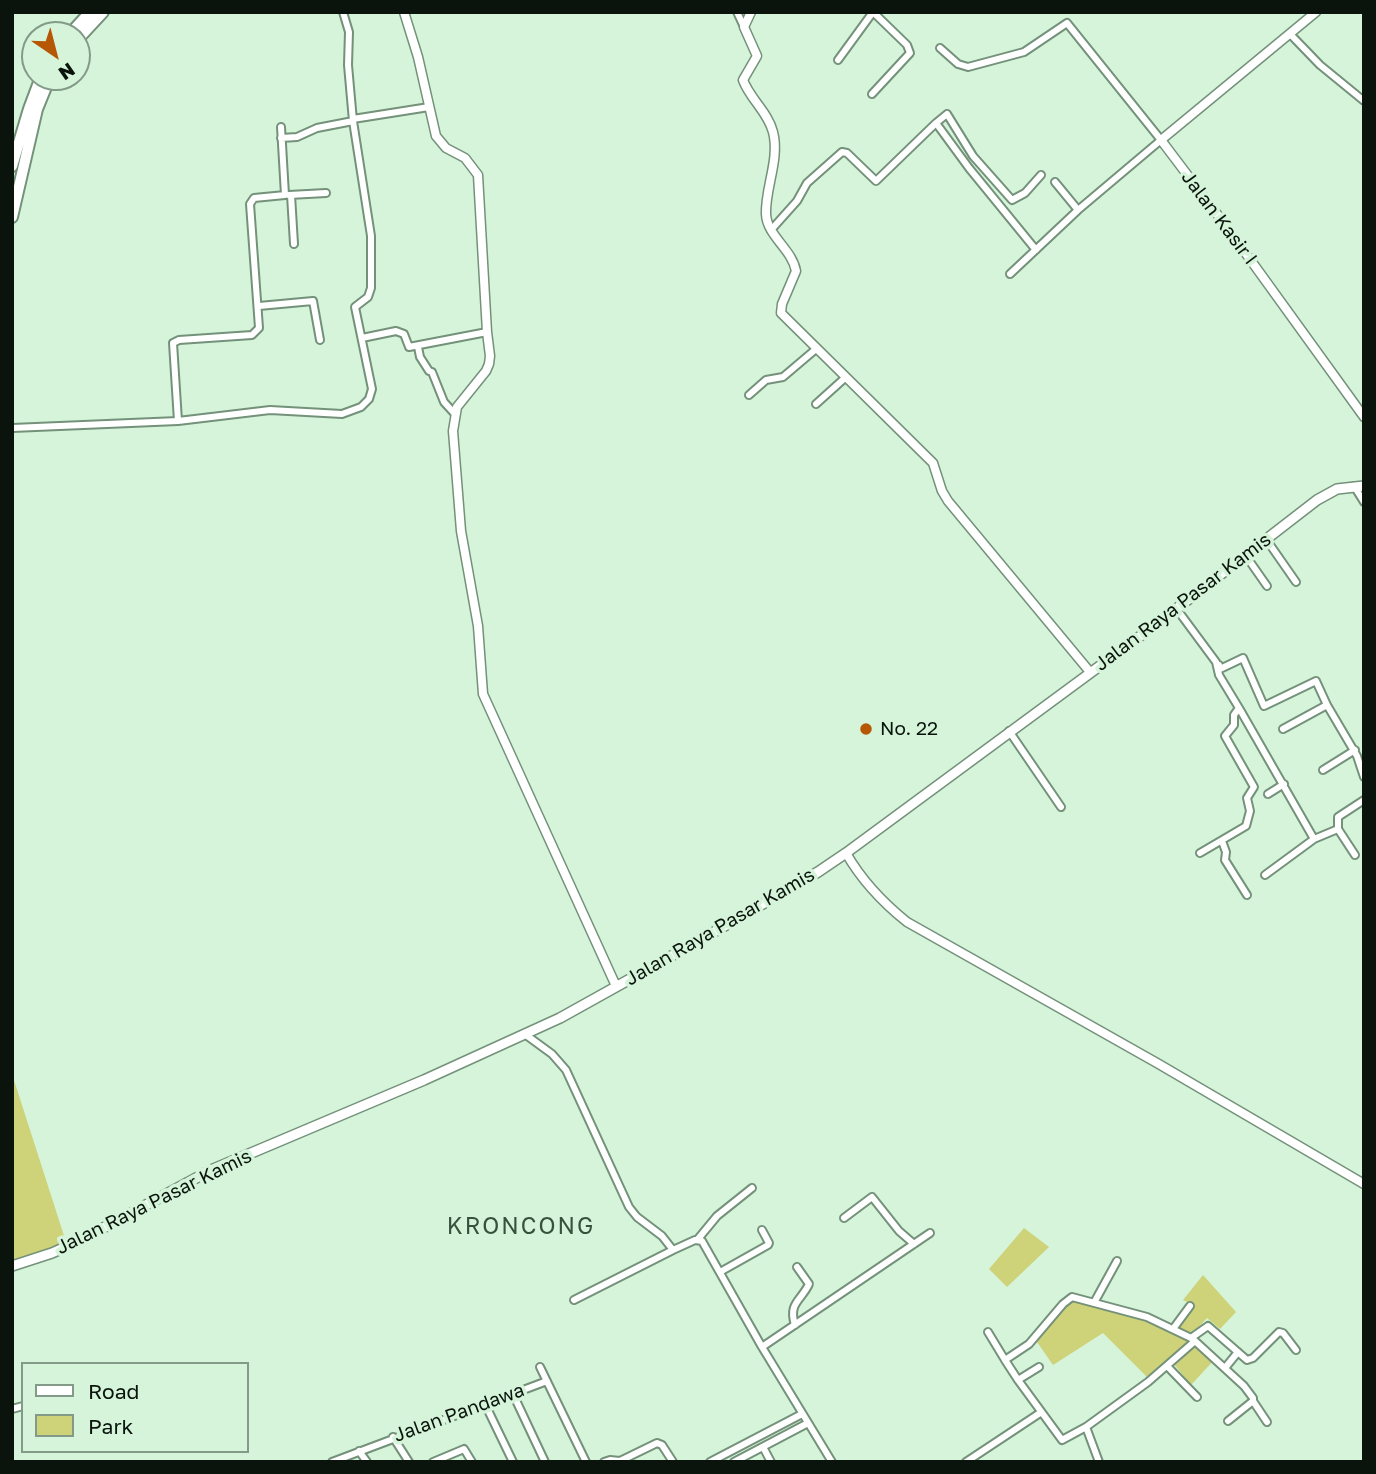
<!DOCTYPE html>
<html>
<head>
<meta charset="utf-8">
<style>
	body { margin:0 }
	#map { position:relative; width:1376px; height:1474px; overflow:hidden; background:#d5f4da; font-family:"Golos Text",sans-serif }
	canvas { display:block }
	.frame { position:absolute; inset:0; border:14px solid #0a140c; pointer-events:none }
	.legend { position:absolute; left:21px; top:1362px; width:228px; height:91px; box-sizing:border-box; background:#d5f4da; border:2px solid #849a88; margin:0; padding:9px 12px; list-style:none; font-size:21px; color:#0a140c }
	.legend li { display:flex; align-items:center; gap:14px; height:35px }
	.legend b { width:35px; border:2px solid #849a88 }
	.north { position:absolute; left:21px; top:21px; width:70px; height:70px; box-sizing:border-box; background:#d5f4da; border:2px solid #849a88; border-radius:50%; rotate:145deg; font-size:19px; font-weight:700; line-height:28px; text-align:center; color:#0a140c }
	.north::after { content:''; display:block; margin:auto; width:24px; height:32px; background:#b55705; clip-path:polygon(50% 0,100% 100%,50% 72%,0 100%) }
</style>
</head>
<body>
<div id="map">
<canvas width="1376" height="1474"></canvas>
<div class="frame"></div>
<ul class="legend">
<li><b style="height:9px;background:#fff"></b>Road</li>
<li><b style="height:19px;background:#ced278"></b>Park</li>
</ul>
<div class="north">N</div>
</div>
<script>
const ctx = document.querySelector('canvas').getContext('2d');
ctx.lineJoin = 'round';
function fill(path, color) {
  ctx.fillStyle = color;
  ctx.fill(path, 'evenodd');
}
function trace(path, color, width, dash) {
  ctx.strokeStyle = color;
  ctx.lineWidth = width;
  ctx.lineCap = dash ? 'butt' : 'round';
  ctx.setLineDash(dash || []);
  ctx.stroke(path);
}
function label(font, color, halo, rows, align = 'center') {
  ctx.font = font + ' "Golos Text",sans-serif';
  ctx.lineWidth = 7;
  ctx.setLineDash([]);
  ctx.textBaseline = 'middle';
  ctx.strokeStyle = halo;
  ctx.fillStyle = color;
  for (const [text, x, y, turn = 0] of rows) {
    ctx.save();
    ctx.translate(x, y);
    ctx.rotate((+turn || 0) * Math.PI / 180);
    ctx.textAlign = isNaN(turn) ? turn : align;
    if (halo) ctx.strokeText(text, 0, 0);
    ctx.fillText(text, 0, 0);
    ctx.restore();
  }
}
fill(new Path2D(`
	M12,1074L66,1242L32,1258L12,1264Z
	M1024,1228L1049,1247L1007,1287L989,1269Z
	M1203,1275L1236,1312L1220,1329L1207,1318L1191,1335L1215,1359L1191,1385L1173,1363L1151,1381L1103,1333L1053,1365L1037,1342L1070,1295L1177,1325L1193,1305L1183,1300Z`), '#ced278');
const minor = new Path2D(`
	M737,12L744,27
	M1291,35L1320,65L1364,101
	M940,48L958,64L968,67L1024,52L1067,23L1161,140L1078,210L1010,274
	M838,60L873,12
	M872,94L910,53L907,45L873,12
	M353,119L429,107
	M936,123L947,114L973,156L1012,200L1025,193L1041,175
	M281,138L297,137L317,128L353,121
	M1055,182L1078,210
	M289,195L326,193
	M291,195L294,244
	M771,230L797,201L807,183L842,152L847,153L876,181L936,123L969,168L1036,250
	M259,306L313,301L320,340
	M362,338L396,331L404,334L409,347L487,332
	M418,347L420,357L429,371L432,372L444,402L455,414
	M749,395L766,380L783,377L816,349
	M816,404L846,377
	M178,421L173,343L179,340L252,335L259,328L250,204L254,198L285,195L281,127
	M12,428L178,421L270,410L342,414L361,407L369,399L372,389L355,307L368,297L371,288V236L353,121L348,65L349,32L343,12
	M1354,486L1364,502
	M1266,539L1296,582
	M1246,556L1267,586
	M1176,608L1216,662L1219,675L1239,708L1234,715V725L1225,736L1254,787L1247,798L1250,811L1246,826L1200,853
	M1219,665L1220,669L1243,658L1264,706L1316,681L1327,705
	M1239,708L1314,839
	M1283,729L1327,705L1357,756L1364,777
	M1009,731L1061,807
	M1323,770L1355,750
	M1268,794L1284,784
	M1338,829L1355,855
	M1222,841L1226,852L1225,860L1247,895
	M1265,875L1314,839L1338,829V817L1364,800
	M526,1035L552,1054L566,1070L629,1207L637,1217L662,1236L673,1250L695,1240L702,1241L762,1347L832,1462
	M844,1218L872,1197L899,1231L914,1244
	M698,1239L717,1216L752,1188
	M720,1272L768,1245L769,1243L762,1230
	M574,1300L673,1250
	M1095,1301L1117,1261
	M795,1325C788,1303 801,1301 809,1284L797,1267
	M1173,1329L1190,1306
	M988,1332L1005,1360
	M1195,1341L1244,1386L1253,1398V1401L1228,1421
	M762,1347L930,1233
	M1167,1366L1197,1397
	M540,1367L586,1462
	M1039,1367L1018,1380L1062,1440L1086,1427L1148,1382L1195,1341L1191,1338L1208,1326L1247,1360L1253,1358L1279,1332L1283,1333L1296,1350
	M1225,1368L1238,1352
	M1018,1380L1005,1360L1029,1344L1063,1304L1072,1297L1147,1317L1191,1338
	M513,1394L545,1462
	M1253,1401L1267,1422
	M485,1404L513,1462
	M12,1409L23,1406
	M1086,1427L1099,1462
	M393,1437L409,1462
	M763,1447L771,1462
	M359,1451L367,1462
	M332,1462L547,1381
	M433,1462L464,1449L472,1462
	M604,1462L610,1460L620,1461L657,1443L662,1445L673,1462
	M710,1462L802,1414
	M734,1462L808,1423
	M966,1462L1040,1413`);
const tertiary = new Path2D(`
	M404,12L418,57L436,136L446,148L465,158L478,175L487,332L490,356L489,364L486,371L457,407L453,431L461,531L478,626L483,694L616,986
	M751,12L744,27L757,56L743,80C750,99 768,112 773,132C780,159 765,188 766,214C767,236 792,249 796,271L782,304L781,313L933,463L942,491L948,501L1090,672
	M1316,12L1161,140L1226,226L1364,417
	M846,853C862,881 882,902 907,922L1157,1063L1364,1184`);
const secondary = new Path2D(`
	M12,1266L52,1253L79,1241L211,1170L424,1080L560,1018L702,939L818,872L846,853L1154,626L1317,500L1337,489L1364,486`);
const trunk = new Path2D(`
	M69,35L90,12
	M77,40L103,12
	M12,166L29,109L41,77
	M12,217L37,109L50,77`);
trace(minor, '#74917a', 10);
trace(tertiary, '#74917a', 11);
trace(secondary, '#74917a', 12);
trace(trunk, '#74917a', 14);
trace(minor, '#fff', 6);
trace(tertiary, '#fff', 8);
trace(secondary, '#fff', 9);
trace(trunk, '#fff', 10);
for (const [x, y, r, color] of [
	[866,729,7,"#b55705"]
]) {
  const dot = new Path2D();
  dot.arc(x, y, r, 0, 2 * Math.PI);
  ctx.fillStyle = color;
  ctx.fill(dot);
  trace(dot, '#d5f4da', 2.5);
}
label('19px', '#0a140c', '#d5f4da', [
	["Jalan Kasir I",1219,218,53],
	["Jalan Raya Pasar Kamis",1183,602,-37],
	["Jalan Raya Pasar Kamis",720,927,-30],
	["Jalan Raya Pasar Kamis",154,1202,-26],
	["Jalan Pandawa",459,1413,-20]
]);
label('19px', '#0a140c', '#d5f4da', [
	["No. 22",880,729]
], 'left');
ctx.letterSpacing = '2px';
label('23px', '#37513d', '#d5f4da', [
	["KRONCONG",521,1227]
]);
ctx.letterSpacing = '0px';
</script>
</body>
</html>
